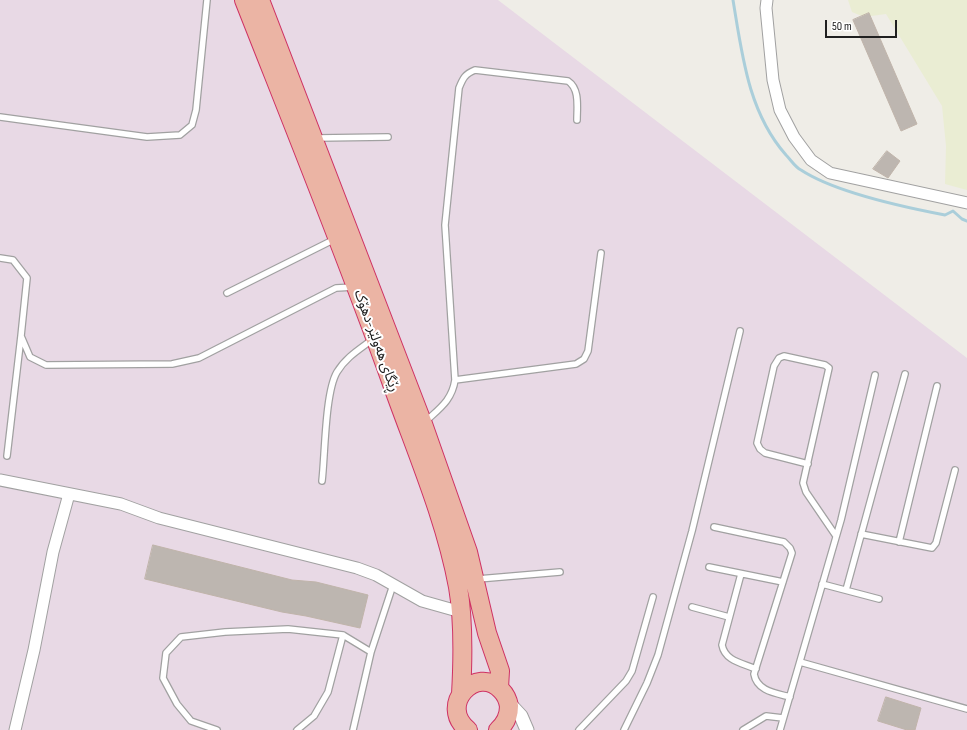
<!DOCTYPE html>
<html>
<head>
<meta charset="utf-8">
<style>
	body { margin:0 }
	#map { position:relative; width:967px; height:730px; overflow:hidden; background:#efede7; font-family:"Sofia Sans Condensed",sans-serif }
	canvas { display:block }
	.scale { position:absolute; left:825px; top:20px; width:72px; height:18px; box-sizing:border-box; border:2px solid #202020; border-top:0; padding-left:5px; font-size:12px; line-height:14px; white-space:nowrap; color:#202020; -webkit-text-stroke:3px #fff; paint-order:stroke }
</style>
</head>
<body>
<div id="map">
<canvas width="967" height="730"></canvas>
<div class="scale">50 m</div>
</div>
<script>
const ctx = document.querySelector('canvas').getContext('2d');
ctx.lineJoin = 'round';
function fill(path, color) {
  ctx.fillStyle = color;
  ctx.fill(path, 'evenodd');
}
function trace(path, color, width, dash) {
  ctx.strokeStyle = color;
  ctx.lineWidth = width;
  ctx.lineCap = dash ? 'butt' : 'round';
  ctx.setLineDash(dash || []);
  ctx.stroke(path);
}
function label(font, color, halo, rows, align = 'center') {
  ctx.font = font + ' "Sofia Sans Condensed","Noto Sans Arabic",sans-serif';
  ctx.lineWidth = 4;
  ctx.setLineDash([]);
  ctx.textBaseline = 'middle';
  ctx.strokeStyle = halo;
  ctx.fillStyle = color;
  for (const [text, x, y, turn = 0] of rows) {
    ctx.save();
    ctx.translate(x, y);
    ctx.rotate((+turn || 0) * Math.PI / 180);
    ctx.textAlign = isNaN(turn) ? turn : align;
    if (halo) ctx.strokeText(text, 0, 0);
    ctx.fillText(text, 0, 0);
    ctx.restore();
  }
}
fill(new Path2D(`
	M0,0H498L967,358V730H0Z`), '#e8d9e5');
fill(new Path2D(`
	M848,0H967V190L945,184L946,146L942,106L886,14L864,17L852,12Z`), '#eaedd3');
trace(new Path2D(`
	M733,0C742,54 748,112 786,155C791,160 795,167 801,170C836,193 903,207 945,215L953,211L962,219L967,221`), '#aaceda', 3);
const building = new Path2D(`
	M869,13L917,124L901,131L853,20Z
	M887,151L900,161L888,178L873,169Z
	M153,545L292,580L316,582L368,595L360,628L306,616L282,612L145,579Z
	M886,697L921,708L915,730H907L878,721Z`);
fill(building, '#bdb6b0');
trace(building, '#c0b4aa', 1);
const service = new Path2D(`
	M0,117L147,137L180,135L192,125L196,110L207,0
	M317,138L388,137
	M0,258L13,260L27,278L21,336L30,357L46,365L172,364L199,358L336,288L354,287
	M227,293L335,239
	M455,380L576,364L584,359L588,351L601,253
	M426,421C440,408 452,400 455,380L445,225L459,88C463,78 465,74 475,70L568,81C580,89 577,107 577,120
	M7,456L21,336
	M808,464L765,453L760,449L757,443L774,366L779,358L784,356L825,365L829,368L803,483L806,492L836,536
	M322,481C325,456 325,392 337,372C346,357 360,349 373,339
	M714,527L784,542L790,548L792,553L754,674C757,691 775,693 790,697
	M861,534L932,548L936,543L955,470
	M899,542L937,386
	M709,567L783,582
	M741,574L722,645C725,661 742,663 756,669
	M478,579L560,572
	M822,584L879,599
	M846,590L905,374
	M692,607L729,617
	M800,662L967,709
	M217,730L191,721L177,704L163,678L166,653L181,637L225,632L288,629L343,635L371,652
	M297,730L314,716L328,692L343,635
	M353,730L371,652L393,585
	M579,730L626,681L632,671L653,597
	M624,730L647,683L658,655L692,531L740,331
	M743,730L766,716L783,718
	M780,730L841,520L875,375`);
const minor = new Path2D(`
	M767,0L766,8L773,80L780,110L794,137L811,160L830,173L967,203
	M0,480L121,504L159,518L357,568L376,575L422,601L461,612
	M15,730L34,650L53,552L69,494`);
const tertiary = new Path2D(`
	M508,702L521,716L527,730`);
const trunk = new Path2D(`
	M244,0C294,127 345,253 391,381C415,449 445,517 458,587C464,622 463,659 461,694
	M260,0L423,424L468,552L487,633L500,671L499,688
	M468,730C437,705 477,664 501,690C505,694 508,700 509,706C509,716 505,724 498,730`);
trace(service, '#a1a1a1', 8);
trace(minor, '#a1a1a1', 13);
trace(tertiary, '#a1a1a1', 15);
trace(trunk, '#cf3264', 20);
trace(service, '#fff', 5.5);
trace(minor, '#fff', 11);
trace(tertiary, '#fff', 13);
trace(trunk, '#ebb4a4', 18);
label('14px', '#202020', '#fff', [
	["ڕێگای هەولێر-دهۆک",376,341,70]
]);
</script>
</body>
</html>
